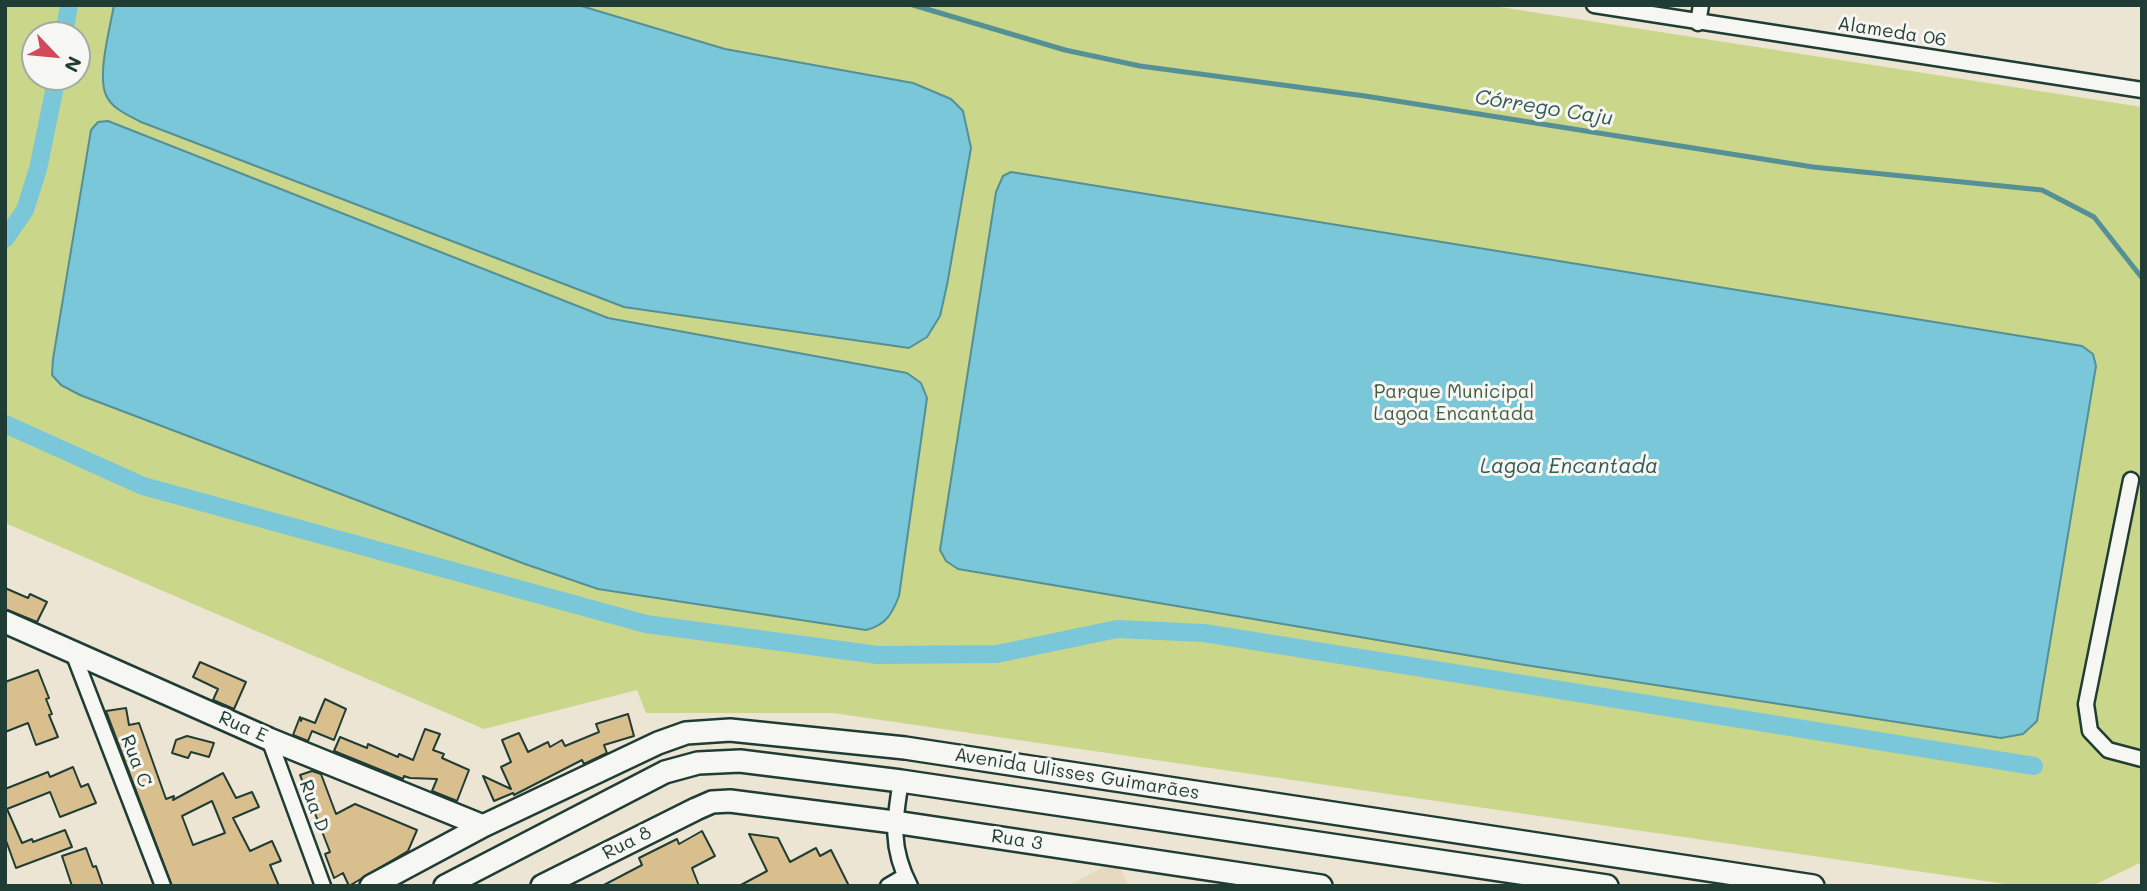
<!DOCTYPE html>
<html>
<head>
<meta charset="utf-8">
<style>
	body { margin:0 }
	#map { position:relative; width:2147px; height:891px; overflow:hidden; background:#ede5d4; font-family:Mali,sans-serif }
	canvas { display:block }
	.frame { position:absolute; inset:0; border:7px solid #1f3d34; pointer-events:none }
	.north { position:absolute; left:21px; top:21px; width:70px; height:70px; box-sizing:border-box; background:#f6f6f2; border:2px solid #a0aca6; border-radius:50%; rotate:116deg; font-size:19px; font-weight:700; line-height:28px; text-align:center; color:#1f3d34 }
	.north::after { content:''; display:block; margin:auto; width:24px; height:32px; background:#d1495b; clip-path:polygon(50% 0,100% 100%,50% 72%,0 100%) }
</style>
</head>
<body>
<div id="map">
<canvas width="2147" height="891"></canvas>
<div class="frame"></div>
<div class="north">N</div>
</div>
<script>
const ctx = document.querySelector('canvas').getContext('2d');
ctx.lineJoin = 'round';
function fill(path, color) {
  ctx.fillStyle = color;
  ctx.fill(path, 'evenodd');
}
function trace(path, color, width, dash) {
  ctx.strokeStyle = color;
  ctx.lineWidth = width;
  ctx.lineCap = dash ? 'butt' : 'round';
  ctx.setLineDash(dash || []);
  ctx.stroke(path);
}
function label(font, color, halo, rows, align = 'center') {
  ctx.font = font + ' Mali,sans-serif';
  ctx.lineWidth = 6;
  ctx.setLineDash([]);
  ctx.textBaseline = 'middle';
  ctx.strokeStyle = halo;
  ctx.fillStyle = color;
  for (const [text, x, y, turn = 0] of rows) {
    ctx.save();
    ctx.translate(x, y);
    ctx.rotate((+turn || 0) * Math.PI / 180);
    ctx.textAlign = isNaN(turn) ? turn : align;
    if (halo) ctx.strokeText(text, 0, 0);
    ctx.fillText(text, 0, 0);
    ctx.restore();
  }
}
fill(new Path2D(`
	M1116,860L1129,886H1068Z`), '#e7d9bf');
fill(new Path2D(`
	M5,5H1487L2142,107V862L2092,886H2019L833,713H646L637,690L484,729L5,523ZM35,35H77V77H35Z`), '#cad68a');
const water = new Path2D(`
	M114,5H578L725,49L913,83L951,99L963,111L971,148L947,285L940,316L927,337L909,348L624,307L141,122C128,115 112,109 106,95C97,75 110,28 114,5Z
	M108,121L608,318L907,373L921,383L927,398L899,596C892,614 886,625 866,630L598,589L525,564L80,395L61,385L52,375L53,359L91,130L98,122Z
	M1011,172L2082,346L2093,354L2096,366L2037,721L2023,734L2001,738L1525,665L958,569L946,561L940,550L996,192L1003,176Z`);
fill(water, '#79c7d8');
trace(water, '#559096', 2);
trace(new Path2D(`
	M913,5L1065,50L1140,66L1365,96L1813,167L2042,190L2094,217L2142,278`), '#559096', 5);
trace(new Path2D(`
	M64,35L69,5
	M5,239L25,210L38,169L57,77
	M5,424L143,486L646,624L878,655L997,654L1117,629L1204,633L2034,766`), '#79c7d8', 18);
const building = new Path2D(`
	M5,588L28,598L30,594L47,602L37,622L5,609Z
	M200,662L246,682L234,709L213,700L218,689L193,677Z
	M38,670L49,698L46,699L52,714L49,715L58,737L36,745L28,723L5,732V682Z
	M325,699L346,709L334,740L312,731L308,741L293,735L300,717L301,721L302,718L315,723Z
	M126,708L129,725L139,723L166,799L174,796L173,800L223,773L236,798L252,792L259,807L233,818L250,851L272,841L281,861L270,865L279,886H172L106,711ZM212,801L225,833L193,845L182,816Z
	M628,714L634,736L604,745L607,753L584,764L582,760L514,795L513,793L494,801L483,776L511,789L501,767L511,762L502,740L519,733L528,752L548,742L550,747L562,740L565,746L599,732L596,724Z
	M425,729L440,734L433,750L444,754L442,758L469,770L457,801L432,791L437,779L410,778L404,776L403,779L334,751L340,737L367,748L368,744L398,757L399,754L413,760Z
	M187,736L214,743L209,757L191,752L188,758L172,753L176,740Z
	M73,767L81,787L88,784L96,803L60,817L50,792L7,809L22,843L32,839L33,842L65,830L72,847L16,868L5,838V789L48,772L50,777Z
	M312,771L321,774L336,814L355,804L417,830L408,851L349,886L343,873L334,878L325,854L330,852L300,775Z
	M702,831L715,856L692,868L699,886H602L642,865L639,858L677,839L679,844Z
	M749,834L778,838L790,862L816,848L820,856L831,850L849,886H739L767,871Z
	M86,848L93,867L96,866L103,886H72L62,856Z`);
fill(building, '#d9be8e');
trace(building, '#1f3d34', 2);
const street = new Path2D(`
	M1594,5L2142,90
	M1698,23L1701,5
	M2131,480L2086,704L2090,731L2108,750L2142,759
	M72,650L163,886
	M269,739L323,886
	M901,781C894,822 890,847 910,886
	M888,886L905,876`);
const secondary = new Path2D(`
	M5,622L269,739L483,826
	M371,886L483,826L658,743L686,733L730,730L905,748L1813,886
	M445,886L665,772L698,763L740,761L901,781L1607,886
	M542,886L696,809L712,802L730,801L894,822L1321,886`);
trace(street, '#1f3d34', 19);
trace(secondary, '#1f3d34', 26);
trace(street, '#f6f6f2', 14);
trace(secondary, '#f6f6f2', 21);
label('19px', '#1f3d34', '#f6f6f2', [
	["Alameda 06",1892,32,9],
	["Rua E",243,727,24],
	["Rua C",136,761,69],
	["Avenida Ulisses Guimarães",1077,774,9],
	["Rua D",314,806,70],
	["Rua 3",1017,840,9],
	["Rua 8",627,843,-27]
]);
label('19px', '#415c45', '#f6f6f2', [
	["Parque Municipal",1454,392],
	["Lagoa Encantada",1454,414]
]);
label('italic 21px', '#315955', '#f6f6f2', [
	["Córrego Caju",1544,108,9],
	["Lagoa Encantada",1569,467]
]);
</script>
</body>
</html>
